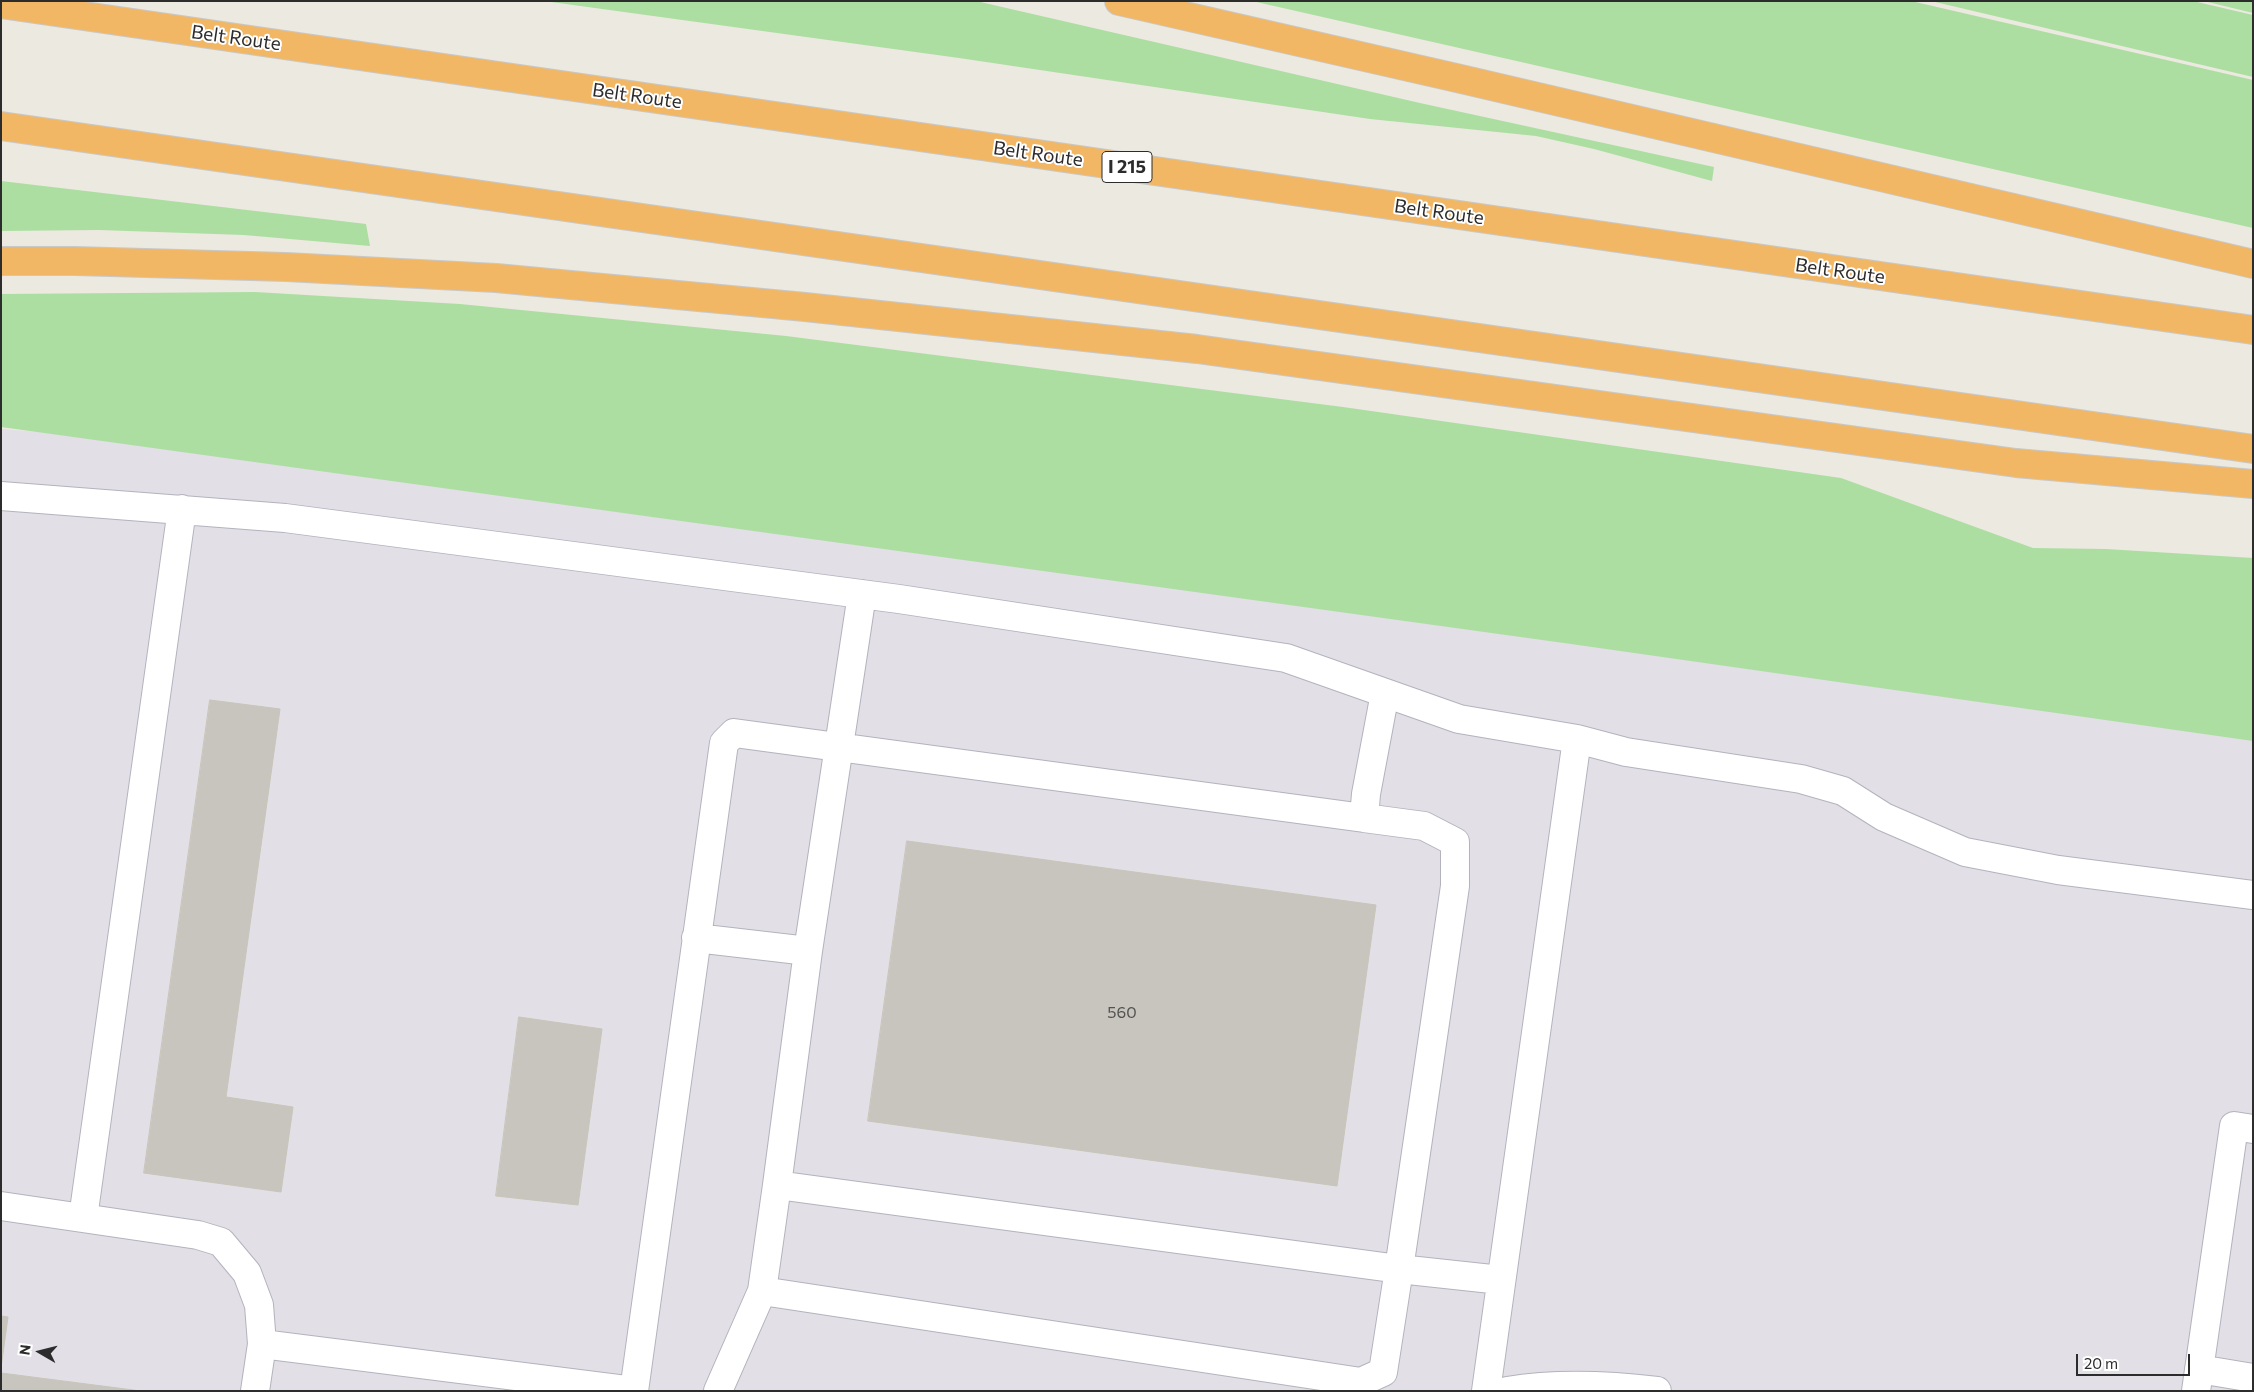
<!DOCTYPE html>
<html>
<head>
<meta charset="utf-8">
<style>
	body { margin:0 }
	#map { position:relative; width:2254px; height:1392px; overflow:hidden; background:#ece9e0; font-family:Commissioner,sans-serif }
	canvas { display:block }
	.frame { position:absolute; inset:0; border:2px solid #2c2c2c; pointer-events:none }
	.north { position:absolute; left:15px; top:1327px; width:50px; height:50px; -webkit-text-stroke:4px #fff; paint-order:stroke; rotate:278deg; font-size:14px; font-weight:700; line-height:20px; text-align:center; color:#2c2c2c }
	.north::after { content:''; display:block; margin:auto; width:18px; height:22px; background:#2c2c2c; clip-path:polygon(50% 0,100% 100%,50% 72%,0 100%) }
	.scale { position:absolute; left:2076px; top:1354px; width:114px; height:22px; box-sizing:border-box; border:2px solid #2c2c2c; border-top:0; padding-left:6px; font-size:15px; line-height:18px; white-space:nowrap; color:#2c2c2c; -webkit-text-stroke:4px #fff; paint-order:stroke }
</style>
</head>
<body>
<div id="map">
<canvas width="2254" height="1392"></canvas>
<div class="frame"></div>
<div class="north">N</div>
<div class="scale">20 m</div>
</div>
<script>
const ctx = document.querySelector('canvas').getContext('2d');
ctx.lineJoin = 'round';
function fill(path, color) {
  ctx.fillStyle = color;
  ctx.fill(path, 'evenodd');
}
function trace(path, color, width, dash) {
  ctx.strokeStyle = color;
  ctx.lineWidth = width;
  ctx.lineCap = dash ? 'butt' : 'round';
  ctx.setLineDash(dash || []);
  ctx.stroke(path);
}
function label(font, color, halo, rows, align = 'center') {
  ctx.font = font + ' Commissioner,sans-serif';
  ctx.lineWidth = 4;
  ctx.setLineDash([]);
  ctx.textBaseline = 'middle';
  ctx.strokeStyle = halo;
  ctx.fillStyle = color;
  for (const [text, x, y, turn = 0] of rows) {
    ctx.save();
    ctx.translate(x, y);
    ctx.rotate((+turn || 0) * Math.PI / 180);
    ctx.textAlign = isNaN(turn) ? turn : align;
    if (halo) ctx.strokeText(text, 0, 0);
    ctx.fillText(text, 0, 0);
    ctx.restore();
  }
}
fill(new Path2D(`
	M1,429L637,478L2253,681V1391H1Z`), '#e2dfe6');
fill(new Path2D(`
	M544,1H976L1420,103L1714,167L1712,181L1594,149L1536,136L1370,119L959,58Z
	M1252,1H1911L2253,80V228Z
	M1931,1H2193L2253,15V77Z
	M2204,1H2253V13Z
	M1,181L366,224L370,246L244,235L99,230L1,231Z
	M255,292L460,304L786,336L1343,407L1841,478L2033,548L2106,549L2253,558V741L1564,643L1,427V294Z`), '#acdea1');
const building = new Path2D(`
	M210,700L280,709L226,1097L293,1107L281,1192L144,1173Z
	M907,841L1376,905L1337,1186L868,1121Z
	M519,1017L602,1029L578,1205L496,1196Z
	M1,1316L8,1317L1,1368Z
	M1,1373L141,1391H1Z`);
fill(building, '#c8c5bf');
trace(building, '#c8c5b9', 1);
const minor = new Path2D(`
	M1,496L285,518L899,599L1286,658L1459,719L1577,739L1626,752L1801,779L1843,791L1884,817L1965,852L2058,870L2253,895
	M862,594L808,951L777,1185L1399,1269L1455,886V842L1424,826L1364,818L1366,794L1385,693
	M696,938L808,951
	M1,1206L198,1235L221,1242L247,1273L259,1305L262,1344L255,1391
	M83,1218L182,509
	M762,1291L1361,1382L1383,1372L1399,1269L1501,1280
	M262,1344L634,1391
	M2199,1369L2253,1378
	M634,1391L724,743L734,733L1364,818
	M718,1391L762,1291L777,1185
	M1486,1391L1577,739
	M1507,1391C1557,1383 1607,1385 1657,1391
	M2196,1391L2234,1126L2253,1129`);
const highway = new Path2D(`
	M1119,1L1461,79L2253,264
	M1,4L2253,330
	M1,126L2253,449
	M1,261H75L286,267L496,278L805,307L1197,349L2016,463L2253,484`);
trace(minor, '#b3b3be', 30);
trace(highway, '#c8c8c8', 30);
trace(minor, '#fff', 28);
trace(highway, '#f2b765', 28);
label('16px', '#535251', null, [
	["560",1122,1013]
]);
for (const [x, y, w] of [
	[1127,167,50]
]) {
  const box = new Path2D();
  box.roundRect(x - w / 2, y - 15.5, w, 31, 4);
  ctx.fillStyle = '#fff';
  ctx.fill(box);
  trace(box, '#2c2c2c', 1);
}
label('bold 18px', '#2c2c2c', null, [
	["I 215",1127,167]
]);
label('19px', '#2c2c2c', '#fff', [
	["Belt Route",236,38,8],
	["Belt Route",637,96,8],
	["Belt Route",1038,154,8],
	["Belt Route",1439,212,8],
	["Belt Route",1840,271,8]
]);
</script>
</body>
</html>
